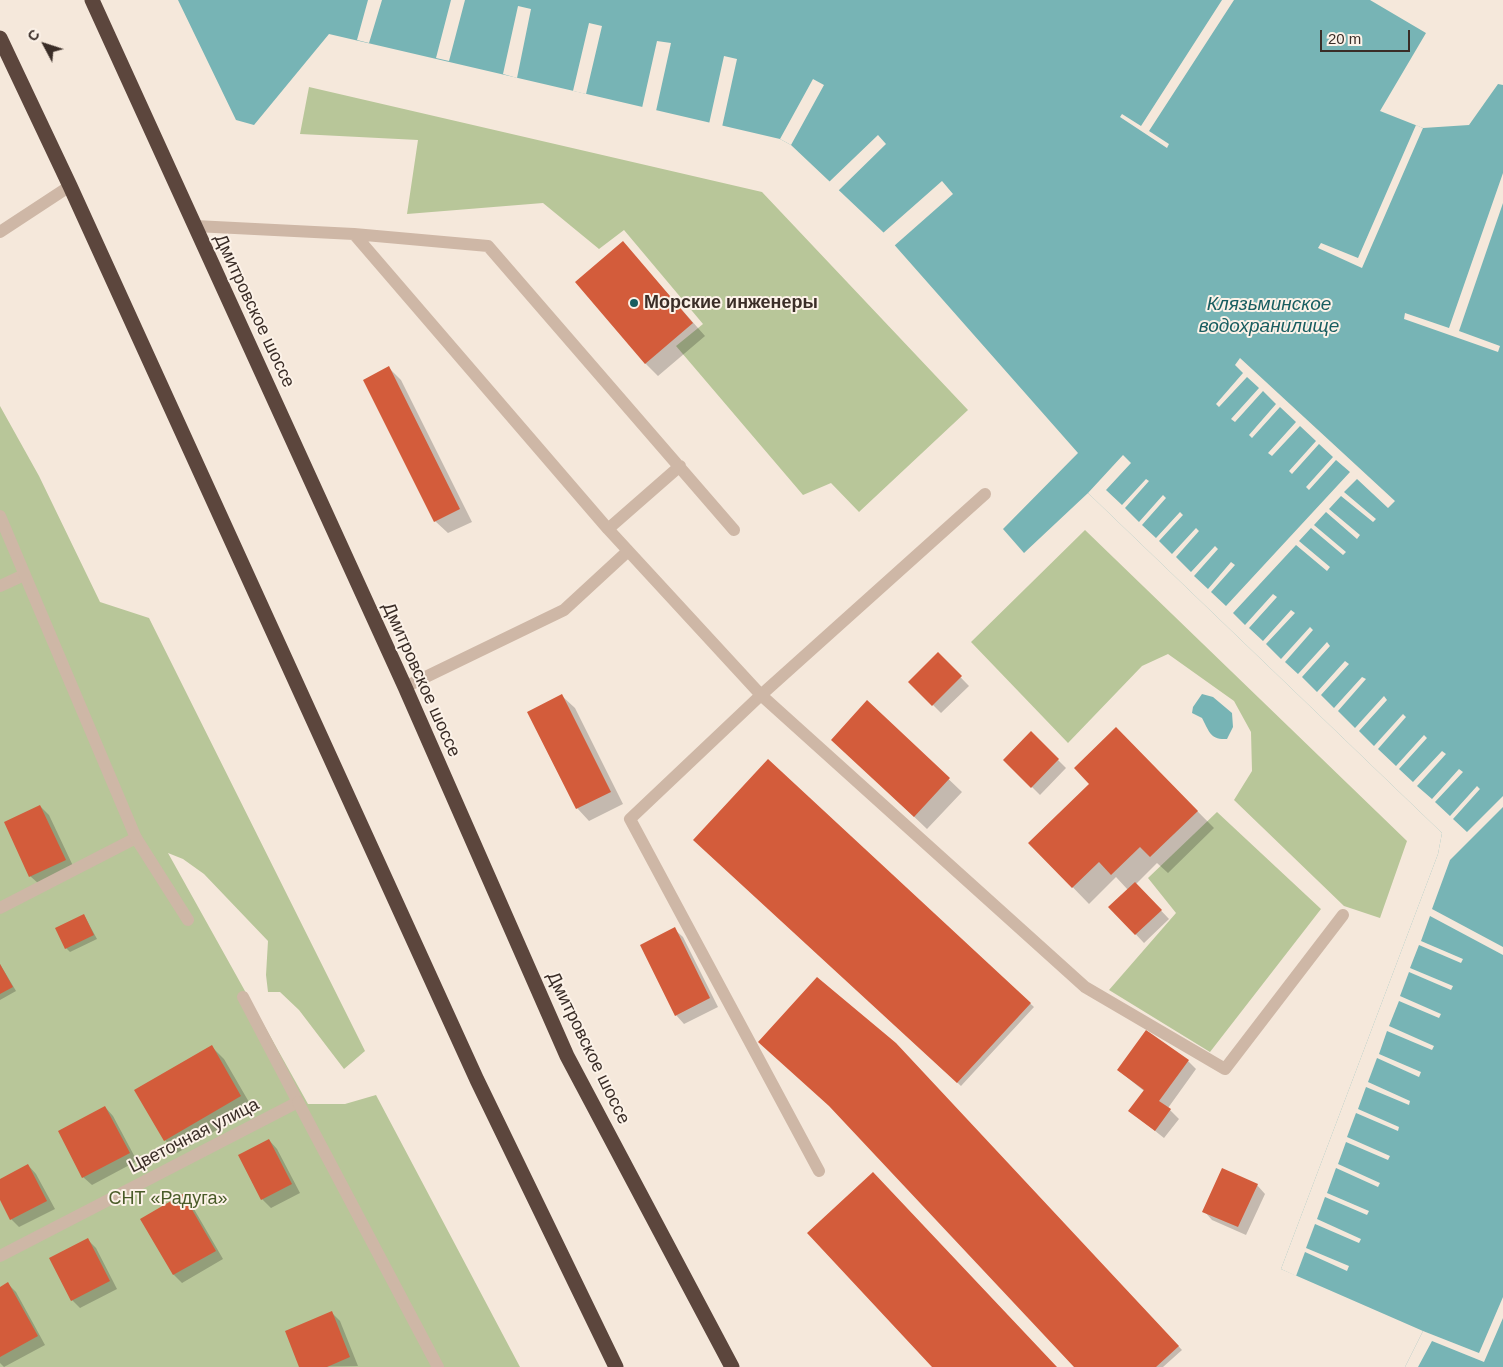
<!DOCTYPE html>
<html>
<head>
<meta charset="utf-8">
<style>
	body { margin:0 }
	#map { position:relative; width:1503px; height:1367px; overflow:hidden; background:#f5e8db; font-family:Helvetica,sans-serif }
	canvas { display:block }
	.north { position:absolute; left:20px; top:20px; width:50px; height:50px; -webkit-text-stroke:4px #fcf2e8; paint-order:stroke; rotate:310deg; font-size:14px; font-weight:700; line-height:20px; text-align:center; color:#3a2d27 }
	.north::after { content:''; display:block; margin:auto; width:18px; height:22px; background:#3a2d27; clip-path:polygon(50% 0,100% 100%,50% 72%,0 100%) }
	.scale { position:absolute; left:1320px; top:30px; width:90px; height:22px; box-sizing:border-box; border:2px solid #3a2d27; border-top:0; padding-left:6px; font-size:15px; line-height:18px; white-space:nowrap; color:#3a2d27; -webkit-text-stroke:4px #fcf2e8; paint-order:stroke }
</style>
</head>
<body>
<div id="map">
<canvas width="1503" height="1367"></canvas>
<div class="north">С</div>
<div class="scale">20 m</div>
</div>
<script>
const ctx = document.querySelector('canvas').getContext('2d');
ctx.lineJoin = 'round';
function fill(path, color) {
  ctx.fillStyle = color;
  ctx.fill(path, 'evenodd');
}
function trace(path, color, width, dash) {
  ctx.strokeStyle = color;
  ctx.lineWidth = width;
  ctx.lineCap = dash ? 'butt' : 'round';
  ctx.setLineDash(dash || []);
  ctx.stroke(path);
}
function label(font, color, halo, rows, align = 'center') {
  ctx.font = font + ' Helvetica,sans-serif';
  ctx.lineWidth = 4;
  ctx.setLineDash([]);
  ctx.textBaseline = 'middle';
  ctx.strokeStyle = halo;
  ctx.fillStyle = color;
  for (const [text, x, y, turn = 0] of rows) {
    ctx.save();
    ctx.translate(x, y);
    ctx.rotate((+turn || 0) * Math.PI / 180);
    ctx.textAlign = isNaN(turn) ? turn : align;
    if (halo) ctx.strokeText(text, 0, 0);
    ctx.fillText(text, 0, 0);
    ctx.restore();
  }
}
fill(new Path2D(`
	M309,87L762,192L968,410L859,512L831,483L803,495L676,346L703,324L624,230L599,249L543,203L407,214L418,140L300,134Z
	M0,406L39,476L100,602L149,618L365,1051L344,1069L299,1010L280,992H268L266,975L268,941L204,874L183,859L168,853L308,1104H345L376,1095L520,1367H0Z
	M1085,530L1407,841L1380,918L1344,906L1234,800L1252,771L1251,732L1234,701L1168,654L1142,666L1068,743L971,642Z
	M1217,812L1321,909L1210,1052L1109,990L1176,913L1148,878Z`), '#b8c699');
fill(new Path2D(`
	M178,0H1370L1426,33L1380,111L1423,128L1469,125L1498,84L1503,85V1367H1405L1423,1331L1281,1269L1438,854L1442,833L1088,493L1024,553L1003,529L1078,453L883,232L791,145L780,139L329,34L254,125L236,120Z
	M1202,694L1213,697L1232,713L1233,727L1227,739C1210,740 1209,731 1202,718L1192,713L1193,707Z`), '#77b4b5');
fill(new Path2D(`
	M368,0H382L369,43L357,40Z
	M451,0H465L449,61L436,58Z
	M1222,0H1234L1149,131L1169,144L1167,148L1120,117L1122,114L1141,126Z
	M518,6L531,9L517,78L503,74Z
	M589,23L602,26L586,94L573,91Z
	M657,41L671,43L656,111L642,108Z
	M724,56L737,59L722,127L709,124Z
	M813,79L824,85L791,145L780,139Z
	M1416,125L1423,128L1362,268L1318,248L1321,243L1358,258Z
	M878,135L886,144L838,191L829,182Z
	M1503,173V203L1459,331L1500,346L1498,352L1404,319L1405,313L1449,328Z
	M942,181L953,194L894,246L883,233Z
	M1240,358L1395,501L1388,508L1357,479L1344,492L1376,519L1373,522L1341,496L1329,509L1360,535L1357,539L1326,512L1314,525L1346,552L1343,555L1311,528L1299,541L1330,567L1327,571L1296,545L1233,613L1245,625L1273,594L1277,597L1249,628L1263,641L1291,610L1295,613L1266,644L1281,659L1310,627L1313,630L1285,662L1298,674L1327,642L1330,646L1302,677L1317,692L1345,661L1349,664L1321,695L1334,708L1362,677L1366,679L1338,711L1355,728L1384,696L1387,700L1359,731L1374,746L1403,714L1406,717L1378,749L1396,766L1424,735L1427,738L1399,769L1413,782L1442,751L1446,754L1417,786L1432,799L1459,769L1463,772L1435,802L1450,816L1477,786L1480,789L1453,819L1467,832L1503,796V807L1450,860L1432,909L1503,947V955L1430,916L1421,941L1463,959L1461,963L1419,945L1410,968L1453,986L1451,990L1409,972L1400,996L1441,1014L1439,1018L1399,1001L1389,1026L1434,1046L1432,1050L1387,1031L1379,1054L1421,1072L1419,1077L1377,1058L1368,1082L1410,1101L1409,1105L1366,1087L1358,1109L1399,1127L1398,1131L1356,1113L1347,1137L1390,1156L1388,1160L1346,1142L1338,1164L1380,1183L1378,1187L1336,1168L1327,1193L1369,1211L1367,1215L1325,1197L1317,1219L1361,1239L1359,1243L1315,1224L1306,1248L1349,1266L1347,1271L1305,1252L1296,1276L1281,1269L1438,854L1442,833L1088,493L1123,455L1131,463L1106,490L1122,505L1146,479L1149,481L1125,508L1139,522L1163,495L1166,498L1142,525L1156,538L1180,512L1183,515L1159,541L1172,554L1196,528L1199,531L1176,557L1191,572L1215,546L1218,549L1194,576L1208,589L1231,562L1235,565L1211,592L1226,606L1350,472L1336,460L1309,490L1306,487L1333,457L1319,444L1292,474L1289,471L1316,441L1300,426L1272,456L1268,453L1296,422L1280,407L1252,438L1249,435L1276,404L1263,391L1235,422L1231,419L1259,388L1247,377L1219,407L1216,404L1243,373L1235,365Z
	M1503,1297V1318L1484,1362L1432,1341L1418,1367H1405L1423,1331L1479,1353Z`), '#f5e8db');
fill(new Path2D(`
	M623,243L705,336L658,376L645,363Z
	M389,368L401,380L472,522L448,533L435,521Z
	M938,654L969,686L941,713L910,682Z
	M562,696L575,708L623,804L589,821L577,808Z
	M868,702L962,792L927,829L846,752Z
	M1031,733L1066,768L1040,795L1005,760Z
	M1132,745L1214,828L1168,873L1157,863L1136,884L1169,919L1144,943L1110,907L1128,890L1116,877L1089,904L1030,843Z
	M768,761L1034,1007L961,1086L695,840Z
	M40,806L49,815L74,868L39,884L30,876Z
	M84,915L97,939L70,952L66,948Z
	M674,929L683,937L718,1007L684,1024L676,1015Z
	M0,964L16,991L0,1000Z
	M212,1047L224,1059L253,1109L177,1153L165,1140Z
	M900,1049L1182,1350L1163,1367H1076Z
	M1188,1061L1196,1069L1168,1108L1179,1119L1164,1138L1130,1111L1144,1091L1118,1070Z
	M105,1107L113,1116L137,1161L92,1185L83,1177Z
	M269,1140L277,1149L300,1193L271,1208L262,1199L240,1155Z
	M28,1165L36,1174L55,1209L19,1227L11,1219L0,1197V1180Z
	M1257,1185L1265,1194L1246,1235L1212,1220L1204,1211Z
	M183,1196L191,1204L223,1259L182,1283L174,1275Z
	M88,1240L96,1248L117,1289L80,1308L72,1300Z
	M8,1284L16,1292L45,1345L4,1367L0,1363V1288Z
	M332,1313L340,1321L358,1366L301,1367Z`), '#0003');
fill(new Path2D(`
	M623,241L693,323L645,364L575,282Z
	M389,366L460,509L434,522L363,380Z
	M938,652L962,676L932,706L908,682Z
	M562,694L611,792L576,809L527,712Z
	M867,700L950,778L914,817L831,740Z
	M1116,727L1198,811L1150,857L1140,847L1111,875L1099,862L1072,888L1028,843L1089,784L1074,768Z
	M1031,731L1059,759L1031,788L1003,760Z
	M768,759L1031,1003L957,1083L693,840Z
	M40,805L66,860L29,877L4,822Z
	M1135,882L1162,910L1135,935L1108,907Z
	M84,914L94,935L65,949L55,928Z
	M675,927L710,998L675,1016L640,945Z
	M0,964L13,987L0,994Z
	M817,977L896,1043L1179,1346L1156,1367H1074L829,1106L758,1042Z
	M1146,1030L1189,1060L1159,1101L1171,1109L1155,1131L1128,1111L1144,1090L1117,1070Z
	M212,1045L241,1096L164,1141L134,1090Z
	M105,1106L130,1153L82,1178L58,1131Z
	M269,1139L292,1184L261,1200L238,1155Z
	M28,1164L47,1201L10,1220L0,1200V1179Z
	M1222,1168L1258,1184L1238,1227L1202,1212Z
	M873,1172L1057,1367H932L807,1233Z
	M183,1194L216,1251L173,1275L140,1219Z
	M88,1238L110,1281L71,1301L49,1258Z
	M8,1282L38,1336L0,1357V1287Z
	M332,1311L350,1357L327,1367H299L285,1331Z`), '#d35c3b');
trace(new Path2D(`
	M195,226L354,234L488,246L734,530
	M354,234L608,529L680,466
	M608,529L761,695L985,494
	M0,586L24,575
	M405,687L564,610L628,551
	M0,908L136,838
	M819,1171L630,819L761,695L1085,987L1225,1069L1343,915
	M0,1256L298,1102L243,997`), '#ceb7a6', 12);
trace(new Path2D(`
	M0,232L70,186
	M0,516L136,838L188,920
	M298,1102L438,1367`), '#ceb7a6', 12);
trace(new Path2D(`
	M92,0L405,687L567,1056L732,1367
	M0,38L70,186L477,1080L616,1367`), '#5c463d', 15);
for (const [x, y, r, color] of [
	[634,303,5,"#185d60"]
]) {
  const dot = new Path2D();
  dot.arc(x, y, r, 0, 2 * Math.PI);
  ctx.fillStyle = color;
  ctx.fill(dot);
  trace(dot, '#fcf2e8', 2);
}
label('bold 18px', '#3a2d27', '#fcf2e8', [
	["Морские инженеры",644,303]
], 'left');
label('18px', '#3a2d27', '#fcf2e8', [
	["Дмитровское шоссе",254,311,65],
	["Дмитровское шоссе",421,680,66],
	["Дмитровское шоссе",588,1048,64],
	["Цветочная улица",194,1136,-27]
]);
label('18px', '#495b28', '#fcf2e8', [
	["СНТ «Радуга»",168,1199]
]);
label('italic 19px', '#185d60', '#fcf2e8', [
	["Клязьминское",1269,305],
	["водохранилище",1269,327]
]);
</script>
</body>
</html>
